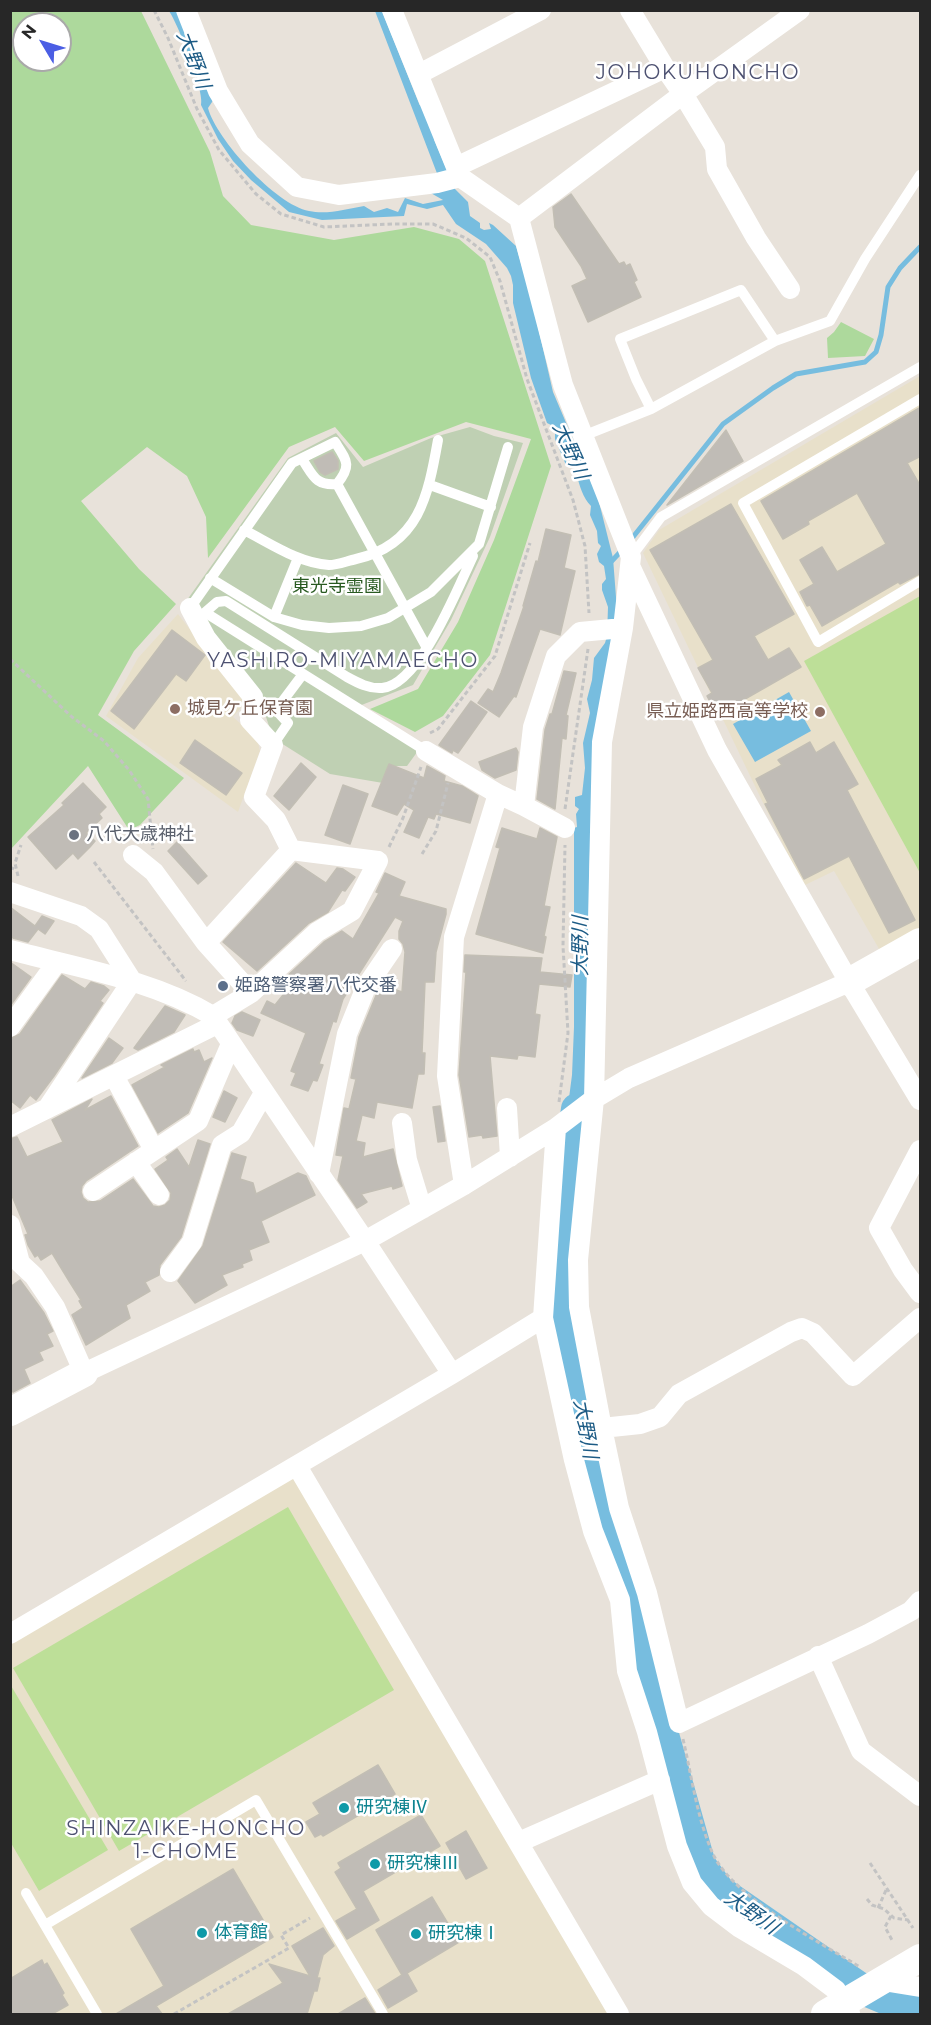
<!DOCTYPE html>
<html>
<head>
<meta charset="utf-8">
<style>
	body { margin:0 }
	#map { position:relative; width:931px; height:2025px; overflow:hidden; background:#e8e2da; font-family:Montserrat,sans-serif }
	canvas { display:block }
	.frame { position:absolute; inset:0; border:12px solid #272727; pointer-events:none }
	.north { position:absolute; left:12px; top:12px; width:60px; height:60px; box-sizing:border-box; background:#fff; border:2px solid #a9a9a9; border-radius:50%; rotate:308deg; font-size:16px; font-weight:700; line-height:24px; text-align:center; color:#272727 }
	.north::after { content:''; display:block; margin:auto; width:21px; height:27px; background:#4b5ee4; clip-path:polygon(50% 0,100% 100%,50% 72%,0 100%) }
</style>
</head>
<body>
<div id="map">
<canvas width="931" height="2025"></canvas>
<div class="frame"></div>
<div class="north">N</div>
</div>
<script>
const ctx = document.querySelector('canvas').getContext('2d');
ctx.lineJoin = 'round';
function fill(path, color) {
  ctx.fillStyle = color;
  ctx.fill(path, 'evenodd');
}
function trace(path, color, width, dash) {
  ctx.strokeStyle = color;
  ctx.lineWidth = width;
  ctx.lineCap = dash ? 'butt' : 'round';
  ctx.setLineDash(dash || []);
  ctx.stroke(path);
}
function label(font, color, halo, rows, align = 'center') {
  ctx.font = font + ' Montserrat,"Noto Sans JP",sans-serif';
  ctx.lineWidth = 5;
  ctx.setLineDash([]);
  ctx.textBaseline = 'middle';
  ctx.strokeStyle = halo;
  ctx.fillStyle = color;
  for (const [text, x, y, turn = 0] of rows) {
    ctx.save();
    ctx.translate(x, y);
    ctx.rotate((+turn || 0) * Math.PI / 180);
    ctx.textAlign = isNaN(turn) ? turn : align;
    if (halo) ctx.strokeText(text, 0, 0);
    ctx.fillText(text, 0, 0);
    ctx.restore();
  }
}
fill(new Path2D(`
	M920,376V932L882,954L834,871L803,886L643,553L659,530Z
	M178,614L246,702L233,717L257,738L260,751L238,812L106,716L138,658Z
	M295,1473L614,2014H11L10,1638Z`), '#e8e0ca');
fill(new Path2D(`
	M11,10L141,11L210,152L223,196L251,225L334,240L414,227L459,239L485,261L551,466L490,655L443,716L415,732L370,709L418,689L458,622L494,540L531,439L466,422L364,461L335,427L289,447L208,558L206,517L187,476L147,447L81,501L139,569L176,604L134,651L98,715L184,778L140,825L129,830L88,766L11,849ZM24,24H60V60H24Z
	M841,322L874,339L865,356L828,358L827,338L834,332Z`), '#add99c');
fill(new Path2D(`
	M470,427L494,436L523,443L490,537L451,620L413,685L359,706L423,744L407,766H390L383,783L330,774L273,738L260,699L187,600L288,458L336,433L363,467L431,438Z`), '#bfd0b3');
fill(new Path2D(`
	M920,596V873L804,661Z
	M288,1507L394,1690L119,1851L13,1668Z
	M10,1684L108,1850L39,1891L11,1843Z`), '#bddf98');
fill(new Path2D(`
	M169,11H177L214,99L208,108C216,139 276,205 309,211C327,215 346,209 364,206L374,212L387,208L398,212L405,198L423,204L443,200L429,192L438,176L375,11H382L424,116L455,189L468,202L470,216L480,223V228L484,230L491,229L489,223L493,225L516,246L532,301L553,392L598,498L613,558L618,623L591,822L589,881L590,1000L582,1151L562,1152L572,1075L574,1027V828L577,827L576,814L579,809L575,806V797L582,795L585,768L583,743L590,713L587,699L592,680L594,658L605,643L607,636L608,607L602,590V584L606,579L604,566L599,562L597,554L601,546L598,543L597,531L590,515L591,506C575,490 578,458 564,446L562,447L568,465H566L555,439V427L547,423L531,378L513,303V285L511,276L507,268L486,244L456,224L443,205L427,209L407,204L404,216L322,220L289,212L251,180L233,161L218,139L201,105C205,92 178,24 169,11Z
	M789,692L811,731L755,762L733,724Z`), '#77bddf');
trace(new Path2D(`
	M421,107L433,138
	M629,542L723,424L773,388L796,374L865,362L876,352L881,335L888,287L900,268L920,247
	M609,564L623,549`), '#77bddf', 5);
trace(new Path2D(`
	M577,1109L567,1180L561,1275L588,1457L633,1600L662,1731L700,1865L719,1891L858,1987L906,2007L920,2010`), '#77bddf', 32);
const building = new Path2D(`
	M571,194L619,264L624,262L626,266L630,264L637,280L634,282L641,297L588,322L572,286L587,279L581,266L555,227L553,207Z
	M921,407V456L907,463L921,487V573L900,584L898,582L822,626L810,605L807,606L800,592L814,584L800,560L822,547L837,572L886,544L857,493L808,521L809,524L783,539L761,501Z
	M726,430L743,461L667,505Z
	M332,452L338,461V469L325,475L320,472L314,461Z
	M731,504L794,614L754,636L768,660L789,648L801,667L717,715L707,696L712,693L698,668L713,660L650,550Z
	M546,529L571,535L564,568L575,571L560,635L540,629L516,697L514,696L499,717L478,703L488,689L493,692L501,673L524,606H523L536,561L538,562Z
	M172,630L205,655L186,681L176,674L134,729L111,711Z
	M564,671L576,673L566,715L568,716L566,739L562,738L555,809L537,799L545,730L550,714H552Z
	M471,701L487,712L458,753L453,750L452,753L439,745Z
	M195,740L242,773L226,795L180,763Z
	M810,742L816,753L834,742L858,784L847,790L915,920L889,933L849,856L804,879L765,804L768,803L756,779L782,765L778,760Z
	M516,748L518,752L516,770L495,778L482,770L479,762Z
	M301,763L316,777L289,810L274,796Z
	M389,764L424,778L427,766L445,776L444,781L462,786L478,796L470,823L436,814L434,819L428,817L419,838L404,832L414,810L404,804L397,815L372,806Z
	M83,783L106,807L99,814L102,818L86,833L95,841L90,847L78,859L73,853L56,869L28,837L64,805L62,803Z
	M343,785L368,794L350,844L325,835Z
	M502,828L537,839L540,828L557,837L544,906L550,907L544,936L546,937L543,953L476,934L500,848L496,847Z
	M177,842L207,876L198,884L168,851Z
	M296,863L326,883L337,868L343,869L355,877L345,891L342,890L328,912L309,923L257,971L223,942Z
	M385,873L405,882L399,896L446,909V914L436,952L434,982H425L422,1053H425L424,1074H418L412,1108L377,1102L374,1118L362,1115L356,1141L365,1143L363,1157L393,1149L402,1186L393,1189L392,1186L361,1194L367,1202L357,1208L338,1180L343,1156L336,1155L338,1142L344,1108L349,1109L356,1079L351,1078L359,1037L377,993L382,985L402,992L405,952L403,944L399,939V931L403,921L395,917L343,999L336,1022L333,1021L319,1064L323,1065L317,1081L313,1080L308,1091L291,1085L296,1073L291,1071L306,1033L261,1013L267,1001L275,1005L283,995L289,980L285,978L324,942L342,931L353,939L379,893L376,892Z
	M10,907L35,926L42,916L54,921L45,934L38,929L28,942L13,938L10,936Z
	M465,955L542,958L540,972L572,975L570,987L539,984L535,1014L540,1015L535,1057L518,1055L517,1059L490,1056L497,1136L483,1138L482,1135L469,1137L459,1075L466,972H464Z
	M10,962L31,977L10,1006Z
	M62,975L85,989L91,982L104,986L109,990L100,1001L103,1003L54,1076L36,1100L30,1095L20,1108L10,1100V1039L20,1034Z
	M165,1006L185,1015L174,1032L138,1050L134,1048Z
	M242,1012L260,1020L253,1036L237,1030L232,1023L235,1016Z
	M109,1038L123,1048L112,1063L82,1078Z
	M193,1049L194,1052L199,1050L204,1062L212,1058L188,1113L158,1133L132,1085L165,1067L161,1065Z
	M224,1091L237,1098L225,1122L213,1117Z
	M111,1096L138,1146L86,1181L82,1186L81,1192L83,1198L88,1202L100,1201L133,1179L153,1206L159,1207L165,1205L170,1200L171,1193L155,1169L168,1160L166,1157L177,1149L189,1167L198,1140L210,1144L181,1237L160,1265L159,1275L145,1282L150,1291L126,1305L130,1318L86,1345L72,1315L83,1308L79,1301L81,1300L69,1281L52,1253L41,1260L38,1255L35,1257L28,1245L25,1235L28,1234L10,1191V1139L17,1137L27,1157L63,1142L52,1120L92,1099L85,1110Z
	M440,1106L445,1141L438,1142L433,1107Z
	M232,1153L246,1157L240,1179L253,1183L256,1194L298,1173L306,1176L315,1195L261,1221L269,1242L249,1250L252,1260L242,1264L243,1267L222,1275L227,1285L195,1303L178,1281L203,1246Z
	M20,1280L44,1313L53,1331L47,1334L53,1346L39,1352L43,1360L24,1369L30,1383L13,1392L10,1387V1287Z
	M378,1765L395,1794L323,1836L321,1834L315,1837L306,1822L320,1814L313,1803Z
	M421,1815L440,1846L363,1891L379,1920L347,1939L336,1921L357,1909L335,1872L341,1868L338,1863Z
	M466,1831L487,1868L466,1879L446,1843Z
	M233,1869L273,1937L156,2006L162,2014H116L164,1986L131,1929Z
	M432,1897L459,1942L407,1973L417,1991L388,2008L378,1990L402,1975L376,1930Z
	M323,1928L334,1946L323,1955L317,1978H320L317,1991H314L307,2014H228L283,1983L269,1964L310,1976L292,1946Z
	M42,1960L44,1965L47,1963L64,1993L62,1995L68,2005L52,2014H10V1979Z
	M365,1998L375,2014H338Z`);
fill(building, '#c0bcb6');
trace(building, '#c2beb4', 1.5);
trace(new Path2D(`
	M154,10L168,38L197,109L219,150L256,194L281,214L324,227L392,224H433L466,238L490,257L500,281L527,379L573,500L585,546L589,613
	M10,659L72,717L104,741L129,770L148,799L153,849
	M430,733L438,729L495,656L530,543
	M565,809L588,649
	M389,847L403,818L421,767
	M422,854L436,831L448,783
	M94,862L186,981
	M10,867L16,870
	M18,876L15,863L21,845
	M559,1102L568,1033L563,946L565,845
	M683,1739C692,1777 697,1820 714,1856C735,1898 819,1942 860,1967
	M870,1863L913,1928
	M867,1899L872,1905L884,1909L894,1918L908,1920
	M878,1908L887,1888
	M891,1916L885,1927L893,1942
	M174,2014L289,1948L281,1935L310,1918`), '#c3c3c3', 3, [4.5, 3]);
trace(new Path2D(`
	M920,399L743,503L818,642L920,581
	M651,409L636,379L620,339L741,290L775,341L830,321L865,259L920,175
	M583,436L651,409L775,341
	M337,484L427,648
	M430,485L491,507
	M244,530C270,543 298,563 329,565C337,565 347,561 356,559C419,545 428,496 438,440
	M631,557L661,517L920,367
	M210,578L274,617L302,625L329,628L361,626L388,618L431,592L479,544L508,447
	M190,608L292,463L335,442C347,461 352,465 337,484C315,486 313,475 302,459
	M206,613L426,751
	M274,617L298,558
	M195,621L217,602L226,601L347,677C358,683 369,689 382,688C420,685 458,587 473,556
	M273,745L288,723L276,710L303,674
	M26,1893L97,2014
	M45,1925L256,1800L383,2014`), '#fff', 10);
trace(new Path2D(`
	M186,10L218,91L250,144L297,187L339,195L437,183L460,177
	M392,10L460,177L519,218L563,385L631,557L623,628L602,742L594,1099L578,1260L579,1307L602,1428L619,1508L647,1593L679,1723L868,1634L911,1611L920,1601
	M630,10L665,68L683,94L715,147L717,169L756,238L790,289
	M419,74L541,10
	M456,167L665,68
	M519,218L683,94L800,10
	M631,568L717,750L849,982L920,1100
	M190,608L206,638L253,697L250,720L273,745L254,797L276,820L291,850L206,943L251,993L213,1016
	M426,751L498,794
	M524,806L565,828
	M133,855L154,872L206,943
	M10,892L81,916L99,929L132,981
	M10,950C79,968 152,980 213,1016L365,1241L452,1374
	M251,993L317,932L352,911L378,861L291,850
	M10,1027L57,962
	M114,1076L154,1150
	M507,1108L510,1157
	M47,1109L132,981
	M402,1123L407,1160L422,1209
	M10,1127L217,1024
	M556,1128L543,1318L574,1460L593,1531L620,1600L627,1671L647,1732L677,1846L692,1883L711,1906L740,1928L804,1966L836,1990L850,2013
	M920,1150L879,1228L903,1270L920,1293
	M136,1162L159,1195
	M319,1174L347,1034L366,987L392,949
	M464,1185L447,1076L454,937L498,794L524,806L533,727L556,656L580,632L623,628
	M93,1191L198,1121L231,1044
	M10,1225L20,1263L34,1276L55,1307L84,1373L365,1241L464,1185L556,1128L594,1099L629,1078L849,982
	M170,1272L192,1242L222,1145L241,1133L264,1093
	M602,1428L640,1424L660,1417L679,1394L791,1332L802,1328L813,1333L853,1376L920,1318
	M297,1466L619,2014
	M10,1634L452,1374L543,1318
	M818,1656L861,1751L920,1796
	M519,1842L660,1780
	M883,1981L920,1987`), '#fff', 20);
trace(new Path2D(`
	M849,982L920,942
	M10,1412L84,1373
	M825,2014L920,1958`), '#fff', 28);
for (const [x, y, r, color] of [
	[175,709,6,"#8d6e63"],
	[820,712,6,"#8d6e63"],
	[74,835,6,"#6b7280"],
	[223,986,6,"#5c6f8a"],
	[344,1808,6,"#0f9aa8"],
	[375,1864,6,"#0f9aa8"],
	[202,1933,6,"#0f9aa8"],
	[416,1934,6,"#0f9aa8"]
]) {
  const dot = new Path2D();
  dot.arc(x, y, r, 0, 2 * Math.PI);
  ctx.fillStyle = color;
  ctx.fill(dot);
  trace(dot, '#fff', 2);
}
label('18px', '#295a21', '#fff', [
	["東光寺霊園",337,587]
]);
label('18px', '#785e54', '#fff', [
	["城見ケ丘保育園",187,709],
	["県立姫路西高等学校",808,712,"right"]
], 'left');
label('18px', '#5b616d', '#fff', [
	["八代大歳神社",86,835]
], 'left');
label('18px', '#4e5e75', '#fff', [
	["姫路警察署八代交番",235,986]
], 'left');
label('18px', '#0d838f', '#fff', [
	["研究棟Ⅳ",356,1808],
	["研究棟Ⅲ",387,1864],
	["体育館",214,1933],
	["研究棟Ⅰ",428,1934]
], 'left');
label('italic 20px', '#1c5b85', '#fff', [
	["大野川",193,60,69],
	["大野川",570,451,66],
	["大野川",581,946,-90],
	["大野川",585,1429,80],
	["大野川",751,1913,35]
]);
ctx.letterSpacing = '1.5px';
label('20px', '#4d5171', '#fff', [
	["JOHOKUHONCHO",698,73],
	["YASHIRO-MIYAMAECHO",343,661],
	["SHINZAIKE-HONCHO",186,1829],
	["1-CHOME",186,1852]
]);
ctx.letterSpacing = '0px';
</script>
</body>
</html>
